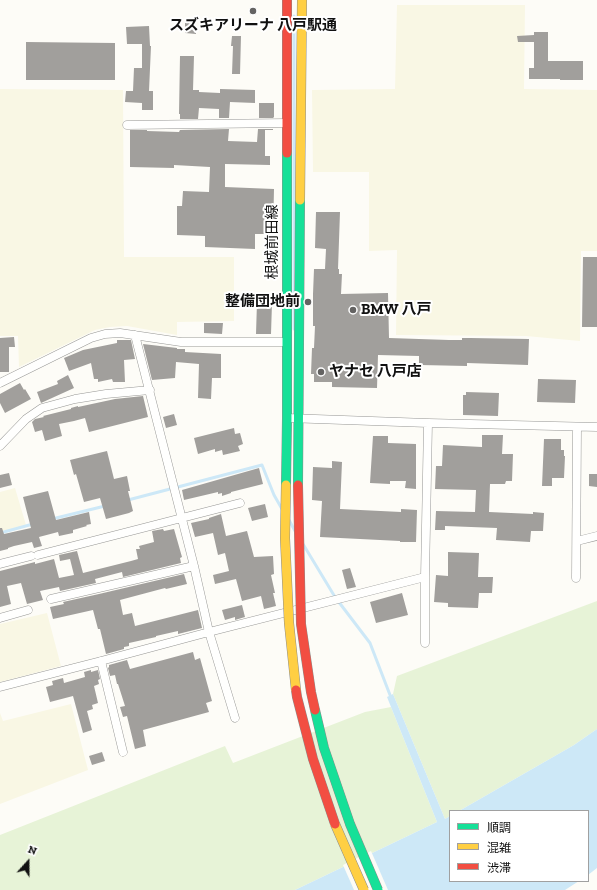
<!DOCTYPE html>
<html>
<head>
<meta charset="utf-8">
<style>
	body { margin:0 }
	#map { position:relative; width:597px; height:890px; overflow:hidden; background:#fdfcf7; font-family:"Zilla Slab","Noto Sans JP",serif }
	canvas { display:block }
	.legend { position:absolute; left:449px; top:810px; width:140px; height:72px; box-sizing:border-box; background:#fff; border:1px solid #a0a0a0; margin:0; padding:5px 7px; list-style:none; font-size:12px; color:#111 }
	.legend li { display:flex; align-items:center; gap:8px; height:20px }
	.legend b { width:20px; border:1px solid #a0a0a0 }
	.north { position:absolute; left:8px; top:842px; width:40px; height:40px; -webkit-text-stroke:3px #fff; paint-order:stroke; rotate:21deg; font-size:11px; font-weight:700; line-height:16px; text-align:center; color:#111 }
	.north::after { content:''; display:block; margin:auto; width:14px; height:18px; background:#111; clip-path:polygon(50% 0,100% 100%,50% 72%,0 100%) }
</style>
</head>
<body>
<div id="map">
<canvas width="597" height="890"></canvas>
<ul class="legend">
<li><b style="height:5px;background:#16e098"></b>順調</li>
<li><b style="height:5px;background:#ffcf43"></b>混雑</li>
<li><b style="height:5px;background:#f24e42"></b>渋滞</li>
</ul>
<div class="north">N</div>
</div>
<script>
const ctx = document.querySelector('canvas').getContext('2d');
ctx.lineJoin = 'round';
function fill(path, color) {
  ctx.fillStyle = color;
  ctx.fill(path, 'evenodd');
}
function trace(path, color, width, dash) {
  ctx.strokeStyle = color;
  ctx.lineWidth = width;
  ctx.lineCap = dash ? 'butt' : 'round';
  ctx.setLineDash(dash || []);
  ctx.stroke(path);
}
function label(font, color, halo, rows, align = 'center') {
  ctx.font = font + ' "Zilla Slab","Noto Sans JP",serif';
  ctx.lineWidth = 4;
  ctx.setLineDash([]);
  ctx.textBaseline = 'middle';
  ctx.strokeStyle = halo;
  ctx.fillStyle = color;
  for (const [text, x, y, turn = 0] of rows) {
    ctx.save();
    ctx.translate(x, y);
    ctx.rotate((+turn || 0) * Math.PI / 180);
    ctx.textAlign = isNaN(turn) ? turn : align;
    if (halo) ctx.strokeText(text, 0, 0);
    ctx.fillText(text, 0, 0);
    ctx.restore();
  }
}
fill(new Path2D(`
	M397,5H525L524,89L597,90V251H581L580,341L526,336L396,335L397,250L369,251V172H313L312,90L395,89Z
	M0,89L123,90L124,257H234V321L177,322V335L127,326L110,327L95,330L19,367L18,336H0Z
	M15,488L26,525L0,532V492Z
	M47,613L61,666L0,682V624Z
	M71,704L88,770L0,804V713L3,721Z`), '#f9f7e4');
fill(new Path2D(`
	M597,601V729L574,745L459,811H450V816L445,819L393,694L397,676Z
	M391,707L437,822L295,890H0V835L225,746L233,763L365,712Z`), '#e7f3d7');
fill(new Path2D(`
	M393,694L445,819L450,816V881H579L565,890H295L437,822L387,697Z
	M597,729V868L588,875V811H459L574,745Z`), '#cde8f7');
fill(new Path2D(`
	M371,851L388,890H354L343,865Z`), '#fdfcf7');
trace(new Path2D(`
	M294,16V329
	M128,500L262,465L274,495L282,509
	M52,519L105,506
	M289,520L295,531
	M0,533L33,524
	M303,544L335,597L370,643L390,695`), '#cde8f7', 3);
fill(new Path2D(`
	M185,21L196,22V34L185,33Z
	M149,26L150,46H151L149,91H153V110H142V103L125,102L126,91H133L134,68H142V44H127L126,27Z
	M534,32H548V61H583V80H560V79H529V68H534V42H518L517,36L534,35Z
	M232,36H241L240,74H232L233,46H231Z
	M26,42L115,43V80H26Z
	M180,56H194L193,90H199V92L220,93V89L255,90V103L230,102L229,118H219V109L199,108L198,119H180V114H179Z
	M259,103H274V117L273,118H259Z
	M229,129L228,141L257,142L258,129H273V130H265V156H270V165L225,164V187L274,189L273,234H255V249L205,247V236L177,235V206H182L183,191L209,192L210,167L174,165V168L130,167V130H147V131L179,132L180,130Z
	M316,212H340L338,269H339V274H342L341,294L388,293L389,338L449,340H462V338H470L529,339L528,365L467,363V366L421,365L419,364V356L378,355L377,388L332,387V382H314V374H311L312,348H314L315,326H313V294L314,269H325L326,249L315,248Z
	M583,257H597V327H582Z
	M257,302L272,303L271,334H256Z
	M204,323H223L222,334L204,333Z
	M14,337L15,347H9V372H0V338Z
	M117,340H131L135,359L124,360L125,382H113L112,379L98,382V379H94L91,363L69,371L64,358L83,350L117,343Z
	M143,344L177,348V349H185V352L221,354V378H212L211,399L198,398L199,364L176,362L175,378L152,380Z
	M68,375L74,388L41,403L37,392L58,384L57,381Z
	M538,379L576,380L575,403L537,402Z
	M20,383L24,390L25,389L31,399L5,413L0,403V394Z
	M466,392L499,393L498,416L463,415V395H466Z
	M143,396L148,417L89,432L85,418L74,421L59,424L62,436L45,441L42,430L35,432L32,422L35,419L44,417L43,416L71,409V408L78,406V407L115,399Z
	M174,414L177,425L166,428L163,417Z
	M234,428L235,434L240,433L243,444L238,446L240,451L223,455L222,450L215,452V449L198,454L194,438Z
	M482,435H503L502,454H513L512,481H506L505,484H490L489,512L533,514V512L544,513L543,531H531L530,542L496,540L497,528L445,526V530H435L436,511L475,512L476,490L435,489L436,466H442L443,445L482,447Z
	M373,436H388V443L416,444V489L405,488L406,481H390V484L370,483Z
	M544,439H561V450H564V456H565L564,478H552V486H542Z
	M107,451L114,479L127,476L130,491H128L133,511L129,513L106,519L100,498L84,502L76,474L74,475L70,460Z
	M332,461L342,462L340,509L401,512V509L417,510L416,542H400V541L320,537L322,501L312,500L313,467L332,468Z
	M259,468L263,484L231,492V493L222,496V493L218,494V492L184,500L182,490Z
	M9,473L12,485L0,488V475Z
	M589,474H597V487L589,486Z
	M48,491L56,520L89,512L91,524L86,525L87,526L73,530V533L59,536L58,532L39,537L42,546L34,548L32,542L14,546L8,548V549L0,551V528H2L4,534L31,528L23,497Z
	M265,504L268,517L252,521L248,508Z
	M221,514L226,536L247,531L254,557L273,556L274,574L271,575L275,593H273L276,606L264,609L261,596L242,601L236,579L215,584L213,575L229,571L225,553L218,555L213,533L195,537L191,523L209,519V518Z
	M163,529L164,531L174,529L182,557L180,558L181,563L123,577L122,572L95,579L96,583L60,591L59,587L40,591L43,600L27,604L21,583L7,586L11,604L0,607V571L35,562V564L54,559L59,578L74,575L70,559L60,561L59,555L77,551L83,573L131,561L138,559L136,549H140L139,546L154,542L152,531Z
	M448,552L479,553L478,577H493L492,593H479L478,608L448,607V603L434,602L436,575L448,576Z
	M350,568L356,587L347,589L342,570Z
	M184,574L187,584L166,589L165,588L120,600L123,615L132,613L135,626L198,610L202,628L178,634V631L156,636V637L129,643V646L124,647V649L106,654L100,629H98L93,610L53,619L50,607L64,604L63,602L99,594Z
	M402,593L408,615L376,623L370,602Z
	M242,605L245,617L235,620V617L225,620L222,610Z
	M193,652L195,660L200,658L212,701L206,703L209,712L143,730L146,746L135,749L127,716L123,717L120,707L125,706L118,684H117L115,675L110,676L108,668L109,667V665L127,660L130,669Z
	M91,670V672L98,670L100,679L98,680L99,684L94,686L98,703L92,705L93,709L87,711L92,730L83,733L73,696L50,702L46,687L53,685L52,681L63,678L64,683L85,677L84,672Z
	M102,752L105,761L92,765L89,756Z`), '#a19f9c');
const street = new Path2D(`
	M127,125L287,123
	M135,335L194,566L209,632L235,718
	M0,383L91,338L105,334L120,333L181,342H286
	M287,418L428,423L597,427
	M0,446L26,419L42,408L75,399L106,394L150,390
	M577,541L597,536
	M38,555L240,503
	M0,564L31,556
	M576,578L577,427
	M51,599L194,566
	M0,618L28,610
	M425,643V577L428,423
	M101,661L123,752
	M0,687L101,661L209,632L425,577`);
const fast = new Path2D(`
	M286,485L287,418V153
	M298,485L300,200`);
const slow = new Path2D(`
	M300,200L302,0`);
const jam = new Path2D(`
	M287,0V153`);
trace(street, '#979795', 9);
trace(fast, '#8e8d8b', 10);
trace(slow, '#8e8d8b', 10);
trace(jam, '#8e8d8b', 10);
trace(street, '#fffffe', 8);
trace(fast, '#16e098', 9);
trace(slow, '#ffcf43', 9);
trace(jam, '#f24e42', 9);
const fastBridge = new Path2D(`
	M315,710L324,748L350,824L378,890`);
const slowBridge = new Path2D(`
	M286,485L285,538L289,623L296,690
	M335,824L364,890`);
const jamBridge = new Path2D(`
	M298,485L301,624L311,692L315,710
	M296,690L297,697L313,759L335,824`);
trace(fastBridge, '#8e8d8b', 10, []);
trace(slowBridge, '#8e8d8b', 10, []);
trace(jamBridge, '#8e8d8b', 10, []);
trace(fastBridge, '#16e098', 9);
trace(slowBridge, '#ffcf43', 9);
trace(jamBridge, '#f24e42', 9);
for (const [x, y, r, color] of [
	[253,11,4,"#646362"],
	[308,302,4,"#646362"],
	[353,310,4,"#646362"],
	[321,372,4,"#646362"]
]) {
  const dot = new Path2D();
  dot.arc(x, y, r, 0, 2 * Math.PI);
  ctx.fillStyle = color;
  ctx.fill(dot);
  trace(dot, '#fff', 1.5);
}
label('bold 15px', '#111', '#fff', [
	["スズキアリーナ 八戸駅通",253,26,"center"],
	["整備団地前",300,302,"right"],
	["BMW 八戸",361,310],
	["ヤナセ 八戸店",329,372]
], 'left');
label('15px', '#111', '#fff', [
	["根城前田線",273,242,-90]
]);
</script>
</body>
</html>
